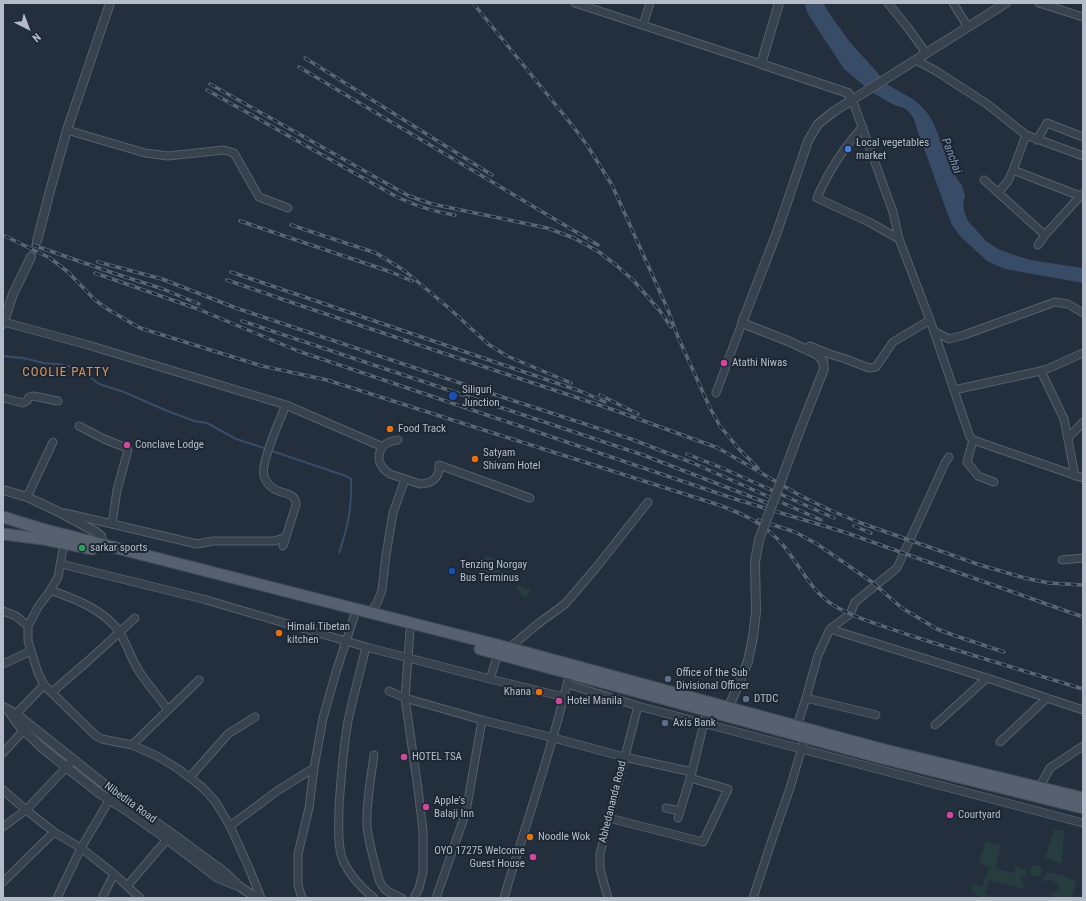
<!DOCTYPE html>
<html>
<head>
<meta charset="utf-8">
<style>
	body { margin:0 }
	#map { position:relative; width:1086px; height:901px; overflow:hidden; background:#242f3e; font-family:"Roboto Condensed",sans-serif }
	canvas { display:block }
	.frame { position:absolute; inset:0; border:4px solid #b4bcc9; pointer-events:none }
	.north { position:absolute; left:8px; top:8px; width:40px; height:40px; -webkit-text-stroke:3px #1d2633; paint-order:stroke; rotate:138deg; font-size:11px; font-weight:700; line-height:16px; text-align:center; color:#b4bcc9 }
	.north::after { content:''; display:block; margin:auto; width:14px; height:18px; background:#b4bcc9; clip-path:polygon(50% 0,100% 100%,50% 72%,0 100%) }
</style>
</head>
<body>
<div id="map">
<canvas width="1086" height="901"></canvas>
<div class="frame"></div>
<div class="north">N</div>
</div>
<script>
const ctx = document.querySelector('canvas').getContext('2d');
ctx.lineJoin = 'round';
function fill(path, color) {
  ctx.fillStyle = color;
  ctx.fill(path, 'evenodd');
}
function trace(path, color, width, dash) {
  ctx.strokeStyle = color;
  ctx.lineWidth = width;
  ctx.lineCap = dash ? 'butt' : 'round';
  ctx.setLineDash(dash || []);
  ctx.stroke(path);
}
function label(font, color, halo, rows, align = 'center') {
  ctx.font = font + ' "Roboto Condensed",sans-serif';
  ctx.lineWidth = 4;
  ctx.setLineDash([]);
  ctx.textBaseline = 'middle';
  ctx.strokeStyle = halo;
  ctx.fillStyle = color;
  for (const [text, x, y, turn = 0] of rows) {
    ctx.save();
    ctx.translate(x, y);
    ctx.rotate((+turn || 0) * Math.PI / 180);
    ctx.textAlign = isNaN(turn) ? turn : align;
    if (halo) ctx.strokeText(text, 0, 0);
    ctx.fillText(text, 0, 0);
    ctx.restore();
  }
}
fill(new Path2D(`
	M486,555L508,566L498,574L492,584L478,569Z
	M519,585L531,590L525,598L516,588Z
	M1054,829L1064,831L1062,863H1060L1045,858Z
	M986,841L1001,845L995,868L1014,873L1016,866L1027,870L1026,876H1021L1020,878L1024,887V889L989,880L985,894L998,898H980L971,889L972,884L982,887L989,867L979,863Z
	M1030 871a6 6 0 1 1 12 0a6 6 0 1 1-12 0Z
	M1047,872L1061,875L1076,881L1072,898H1052V896L1049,895C1053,894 1058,891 1059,886C1055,880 1049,879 1042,881Z`), '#263c3f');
fill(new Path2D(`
	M804,3H823L831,16L849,41L875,70L888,85L913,99L921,106L928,114L933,122L953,172L959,182L962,185L965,196L963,205L965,214L968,221L986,241L998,249L1014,255L1030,260L1083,268V283L1005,269L987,261L960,236L952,225L944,204L925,151L921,142L914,119L910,113L904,108L894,105L873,93L844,69L808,14Z`), '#394c67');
trace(new Path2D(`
	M3,356L23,358L44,363L57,364L78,368L99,384L124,392L165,410L181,416L194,421L207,423L236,439L267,449
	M272,451L346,476L351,479C352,508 348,526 339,553`), '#394c67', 2);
trace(new Path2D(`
	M31,257L37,241`), '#3a4453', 8, [8, 4]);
const minor = new Path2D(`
	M575,3L761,64
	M888,3L908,28L926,53
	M953,3L968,27
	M1039,3L1083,17
	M643,25L650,3
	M916,60L936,71L987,104L1026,135L1083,156
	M852,99L893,212L899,239L930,320L970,437L973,440L1083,478
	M863,127C845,145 826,176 817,198L871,223L899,239
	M67,130L145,153L168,156L224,150L234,153L259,197L288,208
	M1037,140L1047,123L1083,137
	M1013,170L1080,196
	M984,180L1045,235
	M998,193L1008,181L1013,170L1026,135
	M1038,245L1045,235L1082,194
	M4,322L88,345L286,405L383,447
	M934,331L949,339L964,335L1055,302L1068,304L1083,313
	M806,349L810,346L829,354L843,358L869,368L876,367L893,342L930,320
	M1041,371L1064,419L1075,476
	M954,390L1045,370L1083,353
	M716,393L742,323
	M3,398L23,403L27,401L29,397L33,396L58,401
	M79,426L104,439L127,448L128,450L117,490L112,524
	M1068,438L1083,422
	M398,440C377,442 372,463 390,474L420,484C432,484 440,477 439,465L530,498
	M973,440L967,462L978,476L994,482
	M27,497L53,442
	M65,513L112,524L197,544L213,541H275L286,537
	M64,543L58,577L48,594L38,607L28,626V641L38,673L44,685L96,736L102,739L132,745L157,756L177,768L202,787L215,801L230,826L249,868L261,898
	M283,546L296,505C296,493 284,494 276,490C271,488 265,481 264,476C260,464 280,419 286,405
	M1062,560L1083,558
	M61,564L203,599L366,647L490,679L564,697
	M50,590C72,598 95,606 112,623C125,635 129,656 139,671C148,685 159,697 168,710
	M3,611L16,616L28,626
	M370,613L377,603L382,590L386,555L393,513L405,479
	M830,629L987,678L1083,710
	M410,631L405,698L418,789L423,831V872L419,888L414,898
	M366,647C360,672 353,697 348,721C343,749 341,778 339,806C339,823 337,842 342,858C348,873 361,888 374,898
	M509,648L539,623L565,604L595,569L648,502
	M3,664L31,651
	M490,679L498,654
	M567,684L638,706L1083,823
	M389,691L405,698L482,720L554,738L624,757L692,772
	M52,692L88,661L135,618
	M806,698L876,715
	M16,714L44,685
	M935,725L987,678
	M797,726L806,698L818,655L830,629L850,614L855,602L897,568L945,463L949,457
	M1000,742L1047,698
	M132,745L199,680
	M3,753L23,731L29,725
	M374,755C371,778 366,802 367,825C368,842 375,863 379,880C384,892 391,893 402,898
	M190,777L228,734L255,717
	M1039,788L1050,768L1083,746
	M3,790L26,810L54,832L81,848L114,874L140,898
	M666,808L680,811
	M609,818L703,842L728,789L690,778
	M678,818L692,772L707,710
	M230,826L277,791L314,768
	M3,827L26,810L74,759
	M3,882L54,832
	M127,886L170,836
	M57,898L81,848L114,792
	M102,898L114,874
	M302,898L298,885V854L309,808L314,768L323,718L336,672L354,617
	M436,898L466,812L482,720
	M504,898C525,825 551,754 568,680
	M608,898L600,869V854L638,706
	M753,898L772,840L790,788L805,737`);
const tertiary = new Path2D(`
	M779,3L761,64L848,93L852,99
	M37,241L51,187L67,130L110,3
	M3,324L13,294L31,257
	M801,427L824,369L823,361L818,355L788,341L742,323L777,232L808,141L818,124L833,112L1006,3
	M3,490L27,497L59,512L96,532L101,536L103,545
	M3,707L16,714L114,792L182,841L224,872L240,887L257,898
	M729,707L748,661
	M10,713L23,731L30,736L41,747L99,793L126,810L167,839L218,878L235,885`);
const primary = new Path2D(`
	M3,517L42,529L509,648L881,749L1083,798
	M3,534L43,539L92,549
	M480,649L878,757L1083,808`);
trace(minor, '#565f6c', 9);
trace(tertiary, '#565f6c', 10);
trace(primary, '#414a57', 13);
trace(minor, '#38414e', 7);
trace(tertiary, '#38414e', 8);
trace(primary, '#56606e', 11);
const rail = new Path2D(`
	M473,3L572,125L587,145L612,185L668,310L678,337L710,408L720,426L738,448L758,468
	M305,58L492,175
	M299,67L598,245
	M210,84L409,196L432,204L547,228L574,238L599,252L616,265L633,280L660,311L671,327
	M207,90L397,197C416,206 435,212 455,215
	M240,221L391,272L412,281
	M291,225L376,253L405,271L450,309L488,344L507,356L571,383
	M5,236L50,258L68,272L95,300L109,310L140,328L262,366L327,380L719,505C737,512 755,519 770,532C795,552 805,587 833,605C856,619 884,626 909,635C967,654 1025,671 1083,689
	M33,245L113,273L163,289L199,304
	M98,262L162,279L236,308L490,393L631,439L693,463L821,520
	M231,272L580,391L605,402
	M95,273L198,309L298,351L738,500L844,532L1083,617
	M227,280L299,305L611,409L718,448L801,496L830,510L858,522L980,565L1025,578L1049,583L1083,585
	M242,321L643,455L775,506
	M600,395L638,414
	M687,454L722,468L834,518
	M758,520L795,532L817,544L872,582L902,608L937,629L953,635L1004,652
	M854,526L871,533`);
trace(rail, '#5a6575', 3.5);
trace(rail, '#1d2633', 2, [6]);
const tertiaryBridge = new Path2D(`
	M748,661L753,637L756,612L755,562L759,540L801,427`);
trace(tertiaryBridge, '#565f6c', 10, []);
trace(tertiaryBridge, '#38414e', 8);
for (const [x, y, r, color] of [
	[848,149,4,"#3f7fe0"],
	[724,363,4,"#d1479c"],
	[453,396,5,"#1a4fb4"],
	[390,429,4,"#e8710a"],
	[127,445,4,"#d1479c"],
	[475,459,4,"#e8710a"],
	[82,548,4,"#2e9e5b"],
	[452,571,4,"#1a4fb4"],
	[279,633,4,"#e8710a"],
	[668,679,4,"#5c6f8a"],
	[539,692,4,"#e8710a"],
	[746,699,4,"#5c6f8a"],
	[559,701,4,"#d1479c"],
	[665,723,4,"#5c6f8a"],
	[404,757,4,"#d1479c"],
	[426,807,4,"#d1479c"],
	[950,815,4,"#d1479c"],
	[530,837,4,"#e8710a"],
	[533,857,4,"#d1479c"]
]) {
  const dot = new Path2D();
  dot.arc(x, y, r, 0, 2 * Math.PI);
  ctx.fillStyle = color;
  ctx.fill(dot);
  trace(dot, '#1d2633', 1.5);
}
label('11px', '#b4bcc9', '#1d2633', [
	["Local vegetables",856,143],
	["market",856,156],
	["Atathi Niwas",732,363],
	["Siliguri",462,390],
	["Junction",462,403],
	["Food Track",398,429],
	["Conclave Lodge",135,445],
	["Satyam",483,453],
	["Shivam Hotel",483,466],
	["sarkar sports",90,548],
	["Tenzing Norgay",460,565],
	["Bus Terminus",460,578],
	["Himali Tibetan",287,627],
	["kitchen",287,640],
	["Office of the Sub",676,673],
	["Divisional Officer",676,686],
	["Khana",531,692,"right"],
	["DTDC",754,699],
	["Hotel Manila",567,701],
	["Axis Bank",673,723],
	["HOTEL TSA",412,757],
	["Apple's",434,801],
	["Balaji Inn",434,814],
	["Courtyard",958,815],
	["Noodle Wok",538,837],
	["OYO 17275 Welcome",525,851,"right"],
	["Guest House",525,864,"right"]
], 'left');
label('11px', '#b4bcc9', '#1d2633', [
	["Abhedananda Road",613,802,-76],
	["Nibedita Road",130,803,36]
]);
label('italic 12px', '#7c92b1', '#1d2633', [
	["Panchai",951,156,69]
]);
ctx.letterSpacing = '1px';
label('13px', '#d59563', '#1d2633', [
	["COOLIE PATTY",66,373]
]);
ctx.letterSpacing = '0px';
</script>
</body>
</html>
